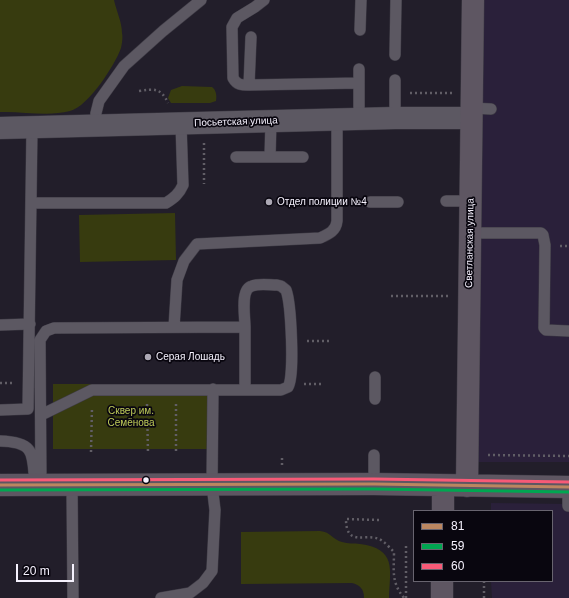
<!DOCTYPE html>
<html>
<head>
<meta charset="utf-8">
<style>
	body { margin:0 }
	#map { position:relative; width:569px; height:598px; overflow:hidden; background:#221e2a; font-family:Helvetica,sans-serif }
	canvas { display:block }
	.legend { position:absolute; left:413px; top:510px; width:140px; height:72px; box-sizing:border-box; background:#09060f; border:1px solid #68646f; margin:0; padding:5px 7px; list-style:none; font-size:12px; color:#f6f2fe }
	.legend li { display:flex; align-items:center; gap:8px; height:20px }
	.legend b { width:20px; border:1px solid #68646f }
	.scale { position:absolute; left:16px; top:564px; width:58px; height:18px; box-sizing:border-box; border:2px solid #f6f2fe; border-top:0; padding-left:5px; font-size:12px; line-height:14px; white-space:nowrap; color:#f6f2fe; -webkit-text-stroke:3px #09060f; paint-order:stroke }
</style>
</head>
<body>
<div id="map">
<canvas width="569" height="598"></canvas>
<ul class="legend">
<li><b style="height:5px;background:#bb8660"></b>81</li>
<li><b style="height:5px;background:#00a651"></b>59</li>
<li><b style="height:5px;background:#f75a77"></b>60</li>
</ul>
<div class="scale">20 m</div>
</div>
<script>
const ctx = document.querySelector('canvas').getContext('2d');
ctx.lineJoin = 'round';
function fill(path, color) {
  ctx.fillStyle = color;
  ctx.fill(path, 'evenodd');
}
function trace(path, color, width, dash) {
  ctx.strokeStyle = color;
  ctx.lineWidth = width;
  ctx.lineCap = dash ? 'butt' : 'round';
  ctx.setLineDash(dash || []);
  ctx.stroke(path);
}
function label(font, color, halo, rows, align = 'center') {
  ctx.font = font + ' Helvetica,sans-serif';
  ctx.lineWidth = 3.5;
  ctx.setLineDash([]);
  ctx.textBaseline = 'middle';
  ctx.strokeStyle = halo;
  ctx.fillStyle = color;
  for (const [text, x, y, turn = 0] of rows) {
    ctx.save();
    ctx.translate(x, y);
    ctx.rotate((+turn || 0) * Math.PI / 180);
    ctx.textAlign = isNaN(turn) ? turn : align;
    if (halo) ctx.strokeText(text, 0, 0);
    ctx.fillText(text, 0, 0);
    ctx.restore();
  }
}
fill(new Path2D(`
	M483,0H569V462H478Z
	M491,503L569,504V598H492L491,581H552V511H491Z`), '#2a203a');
fill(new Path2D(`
	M0,0H114C116,10 122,22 122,33C123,37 122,44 121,48C115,65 88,107 70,111C47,117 23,111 0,112Z
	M182,86L212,87C216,90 217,95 216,101L210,103H171L168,98L171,90Z
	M175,213L176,260L80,262L79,215Z
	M53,384H210L209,449H53Z
	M320,531C331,532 333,540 342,542C348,544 354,543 360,544C397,549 390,569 389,598H364C364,589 360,585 352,583L241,584V532Z`), '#373b0f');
const service = new Path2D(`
	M264,0L255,7L237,18L232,27L233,78C237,85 241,85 249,85L359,83
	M360,30L361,0
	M395,55L396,0
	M359,69V120
	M249,85L251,37
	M471,108L491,109
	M395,118V80
	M95,126L96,113L99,101L124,66L163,31L201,0
	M236,157H303
	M270,157L271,121
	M446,201H470
	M370,202H398
	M31,203H166C174,198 179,194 183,185L181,124
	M470,233H541L543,235L545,245L544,328L546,330L569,331
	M0,325L30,324
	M174,327L177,280L184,261L197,244L320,238C329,234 336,231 337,221V120
	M245,390V327
	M375,399V377
	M0,410L28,409L32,128
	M41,415L92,390H281L288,387C295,377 291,303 286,290L281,286L277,285C270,285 259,283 252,286C240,289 245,316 245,327L54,328L46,331L40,340L41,485
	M0,441C37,442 32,455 35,485
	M374,455V484
	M72,485L73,598
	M568,506V487
	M161,598L190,593L203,583L212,571L215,510L212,485L213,389`);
const minor = new Path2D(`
	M0,128L395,118H471`);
const primary = new Path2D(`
	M0,485L374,484L569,487
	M467,486L473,0
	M443,511V486
	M442,598V581`);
trace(service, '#3e3b45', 12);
trace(minor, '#3e3b45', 23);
trace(primary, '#3e3b45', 23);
trace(new Path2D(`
	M139,91C153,89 161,87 168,103
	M410,93H453
	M204,143V184
	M560,246H569
	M391,296H449
	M307,341H330
	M0,383H13
	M304,384H321
	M147,404L148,453
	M176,404V452
	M91,452L92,407
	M488,455L569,456
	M282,465V455
	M379,520L346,519C346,547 365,533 379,539C384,541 390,548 394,552C394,571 391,582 404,598
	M484,581V598
	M406,598V544`), '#615e66', 2.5, [2, 3]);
trace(service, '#5c5862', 11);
trace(minor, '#5c5862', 22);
trace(primary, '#5e5662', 22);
trace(new Path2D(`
	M0,485L374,484L569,487`), '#bb8660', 3);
trace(new Path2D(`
	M0,490L374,489L569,492`), '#00a651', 3);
trace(new Path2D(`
	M0,480L374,479L569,482`), '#f75a77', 3);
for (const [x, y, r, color] of [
	[269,202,4,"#aca8b4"],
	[148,357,4,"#aca8b4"],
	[146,480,3.5,"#f6f2fe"]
]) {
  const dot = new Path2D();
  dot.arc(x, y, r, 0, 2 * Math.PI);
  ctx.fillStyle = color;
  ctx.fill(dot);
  trace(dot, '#09060f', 1.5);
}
label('10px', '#f6f2fe', '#09060f', [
	["Посьетская улица",236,122,-2],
	["Светланская улица",470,243,-89]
]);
label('10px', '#f6f2fe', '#09060f', [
	["Отдел полиции №4",277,202],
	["Серая Лошадь",156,357]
], 'left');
label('10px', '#bfcc59', '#09060f', [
	["Сквер им.",131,411],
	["Семёнова",131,423]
]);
</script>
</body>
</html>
